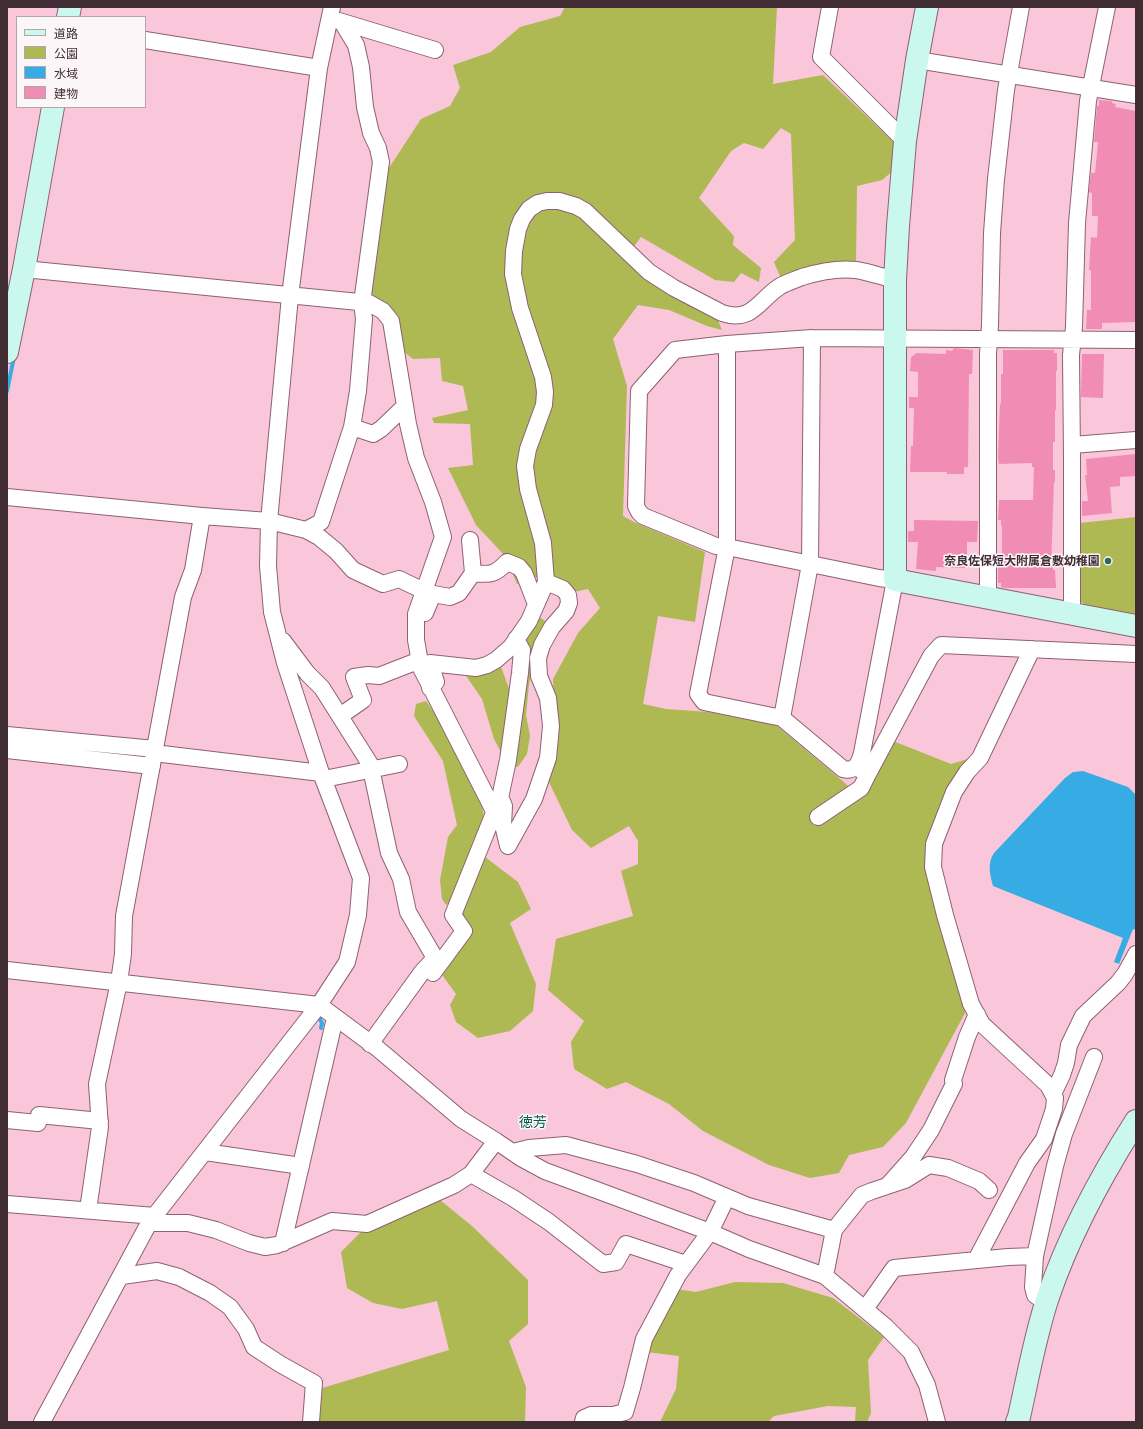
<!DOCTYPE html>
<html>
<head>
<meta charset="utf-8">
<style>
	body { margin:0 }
	#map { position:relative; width:1143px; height:1429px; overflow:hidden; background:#f9c7d9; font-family:"Exo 2","Noto Sans JP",sans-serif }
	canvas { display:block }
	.frame { position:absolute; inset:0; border:8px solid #402d34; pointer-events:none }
	.legend { position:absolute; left:16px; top:16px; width:130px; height:92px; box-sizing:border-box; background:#fcf6f8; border:1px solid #b1a6aa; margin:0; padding:5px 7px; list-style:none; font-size:12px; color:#402d34 }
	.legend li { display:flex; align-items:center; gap:8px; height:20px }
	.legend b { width:20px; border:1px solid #b1a6aa }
</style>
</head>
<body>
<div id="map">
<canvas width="1143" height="1429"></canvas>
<div class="frame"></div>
<ul class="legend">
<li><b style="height:5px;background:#caf8ee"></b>道路</li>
<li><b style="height:11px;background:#aeb953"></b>公園</li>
<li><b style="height:11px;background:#37abe3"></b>水域</li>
<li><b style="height:11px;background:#f18db5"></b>建物</li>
</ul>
</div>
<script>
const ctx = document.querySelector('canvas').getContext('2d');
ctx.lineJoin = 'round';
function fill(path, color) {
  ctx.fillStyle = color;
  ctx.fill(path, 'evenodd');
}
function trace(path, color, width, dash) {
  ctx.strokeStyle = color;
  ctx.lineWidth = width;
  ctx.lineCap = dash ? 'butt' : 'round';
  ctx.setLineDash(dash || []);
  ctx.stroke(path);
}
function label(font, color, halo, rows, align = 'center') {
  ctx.font = font + ' "Exo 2","Noto Sans JP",sans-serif';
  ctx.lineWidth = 3;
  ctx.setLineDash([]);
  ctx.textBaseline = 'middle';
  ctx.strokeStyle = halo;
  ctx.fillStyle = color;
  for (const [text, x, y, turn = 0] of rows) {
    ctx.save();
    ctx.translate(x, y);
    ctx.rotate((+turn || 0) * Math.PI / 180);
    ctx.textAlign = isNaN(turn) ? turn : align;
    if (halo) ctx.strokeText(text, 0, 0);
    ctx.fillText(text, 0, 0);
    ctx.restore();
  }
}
fill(new Path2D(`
	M565,7H777L773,84L823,75L895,143L893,171L882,180L857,186L856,264L782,281L774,262L795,240L791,134L781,128L763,149L744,143L731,151L699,198L734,236L733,245L761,268L759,282L741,273L734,282L715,280L641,237L627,256L717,318L722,330L707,326L669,310L638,305L613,339L627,386L623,516L636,523L705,552L695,622L658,616L643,704L666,709L709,712L776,725L852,789L893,741L951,764L971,758L929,845L963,990L965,1013L906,1123L883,1147L849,1155L839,1173L810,1178L769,1165L703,1131L669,1104L626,1082L607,1089L574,1069L571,1042L584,1021L548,990L556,939L633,916L621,871L638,864V841L629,826L591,848L572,830L547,778L555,725L553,679L578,633L600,608L588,589L574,592L549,579L534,577L517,584L505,556L476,525L448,468L473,465L470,424L434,423L432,418L468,410L463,386L442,381L440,358L413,359L404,352L385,305L370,293L385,174L421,119L450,106L460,88L453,65L491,52L520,27L560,16Z
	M1136,517V614L1086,605L1081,602L1079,598L1080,523Z
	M538,616L545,621L535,655L529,685L526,715L530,736L527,754L518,767L513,766L524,640Z
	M500,664L511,694L502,754L494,739L482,699L464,673Z
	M426,701L436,715L482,805L485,824L453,900L446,905L442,899L440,880L448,837L457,825L443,761L414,716L416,704Z
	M485,857L518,882L531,909L510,923L536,984L533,1011L510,1031L478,1038L456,1022L450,1005L456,994L440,972L472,933L459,912Z
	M440,1200L472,1226L528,1280V1324L509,1341L526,1387L525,1422H315L319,1389L449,1350L437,1301L402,1309L373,1303L347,1288L341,1252L365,1228Z
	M735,1282L783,1283L833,1298L884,1337L868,1360L871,1413L867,1422H855L856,1407L828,1406L774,1416L768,1422H660L676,1389L679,1356L646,1352L676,1289L696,1292Z`), '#aeb953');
fill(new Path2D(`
	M1083,771L1128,787L1136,795V930L1133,929L1119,964L1114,962L1123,938L993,886C990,875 987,863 994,853L1065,778L1073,772Z`), '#37abe3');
trace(new Path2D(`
	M7,391L14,357
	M95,751L150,757
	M318,1016L322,1023L321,1028`), '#37abe3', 4);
fill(new Path2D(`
	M1099,100L1112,101V103L1116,104L1115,107L1136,111V322L1102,323V329H1086L1087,310H1091V270H1089L1091,237L1097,238L1098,216H1092V193L1089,192L1091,173H1095L1098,142H1094L1097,106H1099Z
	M954,348L973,350L972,374H969L968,467H964V474H947V472H910L911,446H913L914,408H909V397H918V372L910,371L911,357L917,353L946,354V350L952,351Z
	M1003,350H1054V353H1057V371H1056V410H1055V442H1053V470H1055V482H1054L1051,567H1053V570H1055L1056,588H1004L1001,587V583H998V564H1002V526H1001V520H998L999,500H1033L1034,467H1032V463L999,464L998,457L1000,403L1001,404V374H1003Z
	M1082,354H1104L1103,398L1081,397Z
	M1136,454V476L1120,477V486L1110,487L1112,513L1082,516V501H1088L1085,475H1087L1086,459Z
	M914,520L978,521L977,542H967V560H965V568L936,567V571L916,569L918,542H908V531H914Z`), '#f18db5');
const street = new Path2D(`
	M830,7L821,57L905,141
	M339,21L435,50
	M145,40L319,68
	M917,60L1136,95
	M24,269L369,303L383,311L391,321L408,424L416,458L433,502L443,537L416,614V640L421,668L495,813
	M727,344V547L698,694L704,702L782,718L843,769C855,772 859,764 862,753L895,580L879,578L727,547L716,546L643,516L639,512L636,506L639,391L675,350L727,344L812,338L1136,340
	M352,427L373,434L381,429L405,406
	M1072,445L1136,440
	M7,497L202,516L269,521L306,530L321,522L352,427L358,391L364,319L362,303L381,162L378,148L371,133L365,107L361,67L356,45L342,22
	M306,530L319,537L336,551L353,570L383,584L399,579L424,591
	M473,573C490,575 495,575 507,562L519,567L524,573L536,604
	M988,598V354L990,325L992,233L996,179L1006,90L1021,7
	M425,613L433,594L450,597L459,593L473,573L470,540
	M1072,614V457L1071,355L1074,327L1077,223L1088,101L1107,7
	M283,641L307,673L322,688L370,764L389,853L401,879L408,912L435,958L422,972L370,1044
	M430,688L436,682L430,663L476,668L487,665L496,660L511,647L529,621L546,582L543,543L528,489L525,466L528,449L544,405L545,392L543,377L520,308L513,274L514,251L518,229L522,219L529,209L538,203L547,201H559L576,206L585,211L649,272L674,288L722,313C752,323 758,301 779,287C785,283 795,280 802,277C818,272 839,268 856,270C869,272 883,277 895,280
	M340,716L363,700L354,677L368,675L379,676L420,660
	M782,718L810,564L812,338
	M7,735L155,749
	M7,750L152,766
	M154,753L321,773
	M856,767L868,774L931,656L941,645L1136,654
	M324,779L399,764
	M502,801L504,806L503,825L508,846L534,799L548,758L551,726L548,698L539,676L538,658L542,645L552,627L566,611L569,603L568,595L563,589L546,582
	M818,817L861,788L868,774
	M7,970L319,1005L377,1048L461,1119L496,1141L521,1158L545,1171L710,1232L749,1249L825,1276L886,1327L911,1352L927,1385L937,1422
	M433,973L464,931L453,915L500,798L508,760L520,673L522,650L516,639
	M1053,1094L1062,1075L1066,1063L1069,1045L1083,1016L1118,983L1125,974L1136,954
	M7,1120L38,1123L39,1115L100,1121
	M205,1152L301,1166
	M513,1152L529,1148L566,1145L637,1164L694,1183L748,1206L834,1230L862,1195L872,1191L905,1180L929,1165L948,1168L979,1181L989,1190
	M471,1174L513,1198L549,1222L603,1264L616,1262L626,1244L686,1264
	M889,1184L913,1157L931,1130L954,1084L953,1080L967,1037L977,1014
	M7,1204L155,1216
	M88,1210L100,1127L97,1084L119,982L123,954L124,916L183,597L193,570L202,516
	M149,1223H188L216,1230L249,1243L265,1247L277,1245L332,1221L367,1224L454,1185L471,1174L496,1141
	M283,1243L335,1018
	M976,1260L1027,1163L1044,1139L1054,1109L1055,1098L1048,1085L982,1024L971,1004L945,915L933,867L934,844L954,792L967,772L980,758L1032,649
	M122,1276L157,1271L179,1277L210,1293L230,1307L246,1329L254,1347L280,1364L314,1383L311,1422
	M825,1276L834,1230
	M1046,1303L1035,1295L1033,1287L1035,1256L1055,1166L1064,1134L1094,1057
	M865,1309L894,1268L1008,1257L1035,1256
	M42,1422L149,1223L319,1005L347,962L358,915L361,878L321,773L285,663L272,612L268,566L269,521L290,296L319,68L332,7
	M583,1422L584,1418L591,1415H613L625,1412L632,1388L644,1339L678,1275L710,1232L727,1197`);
const secondary = new Path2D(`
	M927,7L917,60L905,141L898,226L895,280V580L1136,626
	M68,17L70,7
	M7,352L24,269L53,107
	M1017,1422L1019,1417C1028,1377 1035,1336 1048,1297C1069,1235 1101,1176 1136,1121`);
trace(street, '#8d6172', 18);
trace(secondary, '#8d6172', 24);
trace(street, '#fff', 16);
trace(secondary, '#caf8ee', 22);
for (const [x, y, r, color] of [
	[1108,561,4,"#296c5c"]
]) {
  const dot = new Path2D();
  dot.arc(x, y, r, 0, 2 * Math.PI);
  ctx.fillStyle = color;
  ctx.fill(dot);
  trace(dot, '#fcf6f8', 1.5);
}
label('bold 12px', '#402d34', '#fcf6f8', [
	["奈良佐保短大附属倉敷幼稚園",1100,561]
], 'right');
label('14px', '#015d4c', '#fcf6f8', [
	["徳芳",533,1122]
]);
</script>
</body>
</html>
